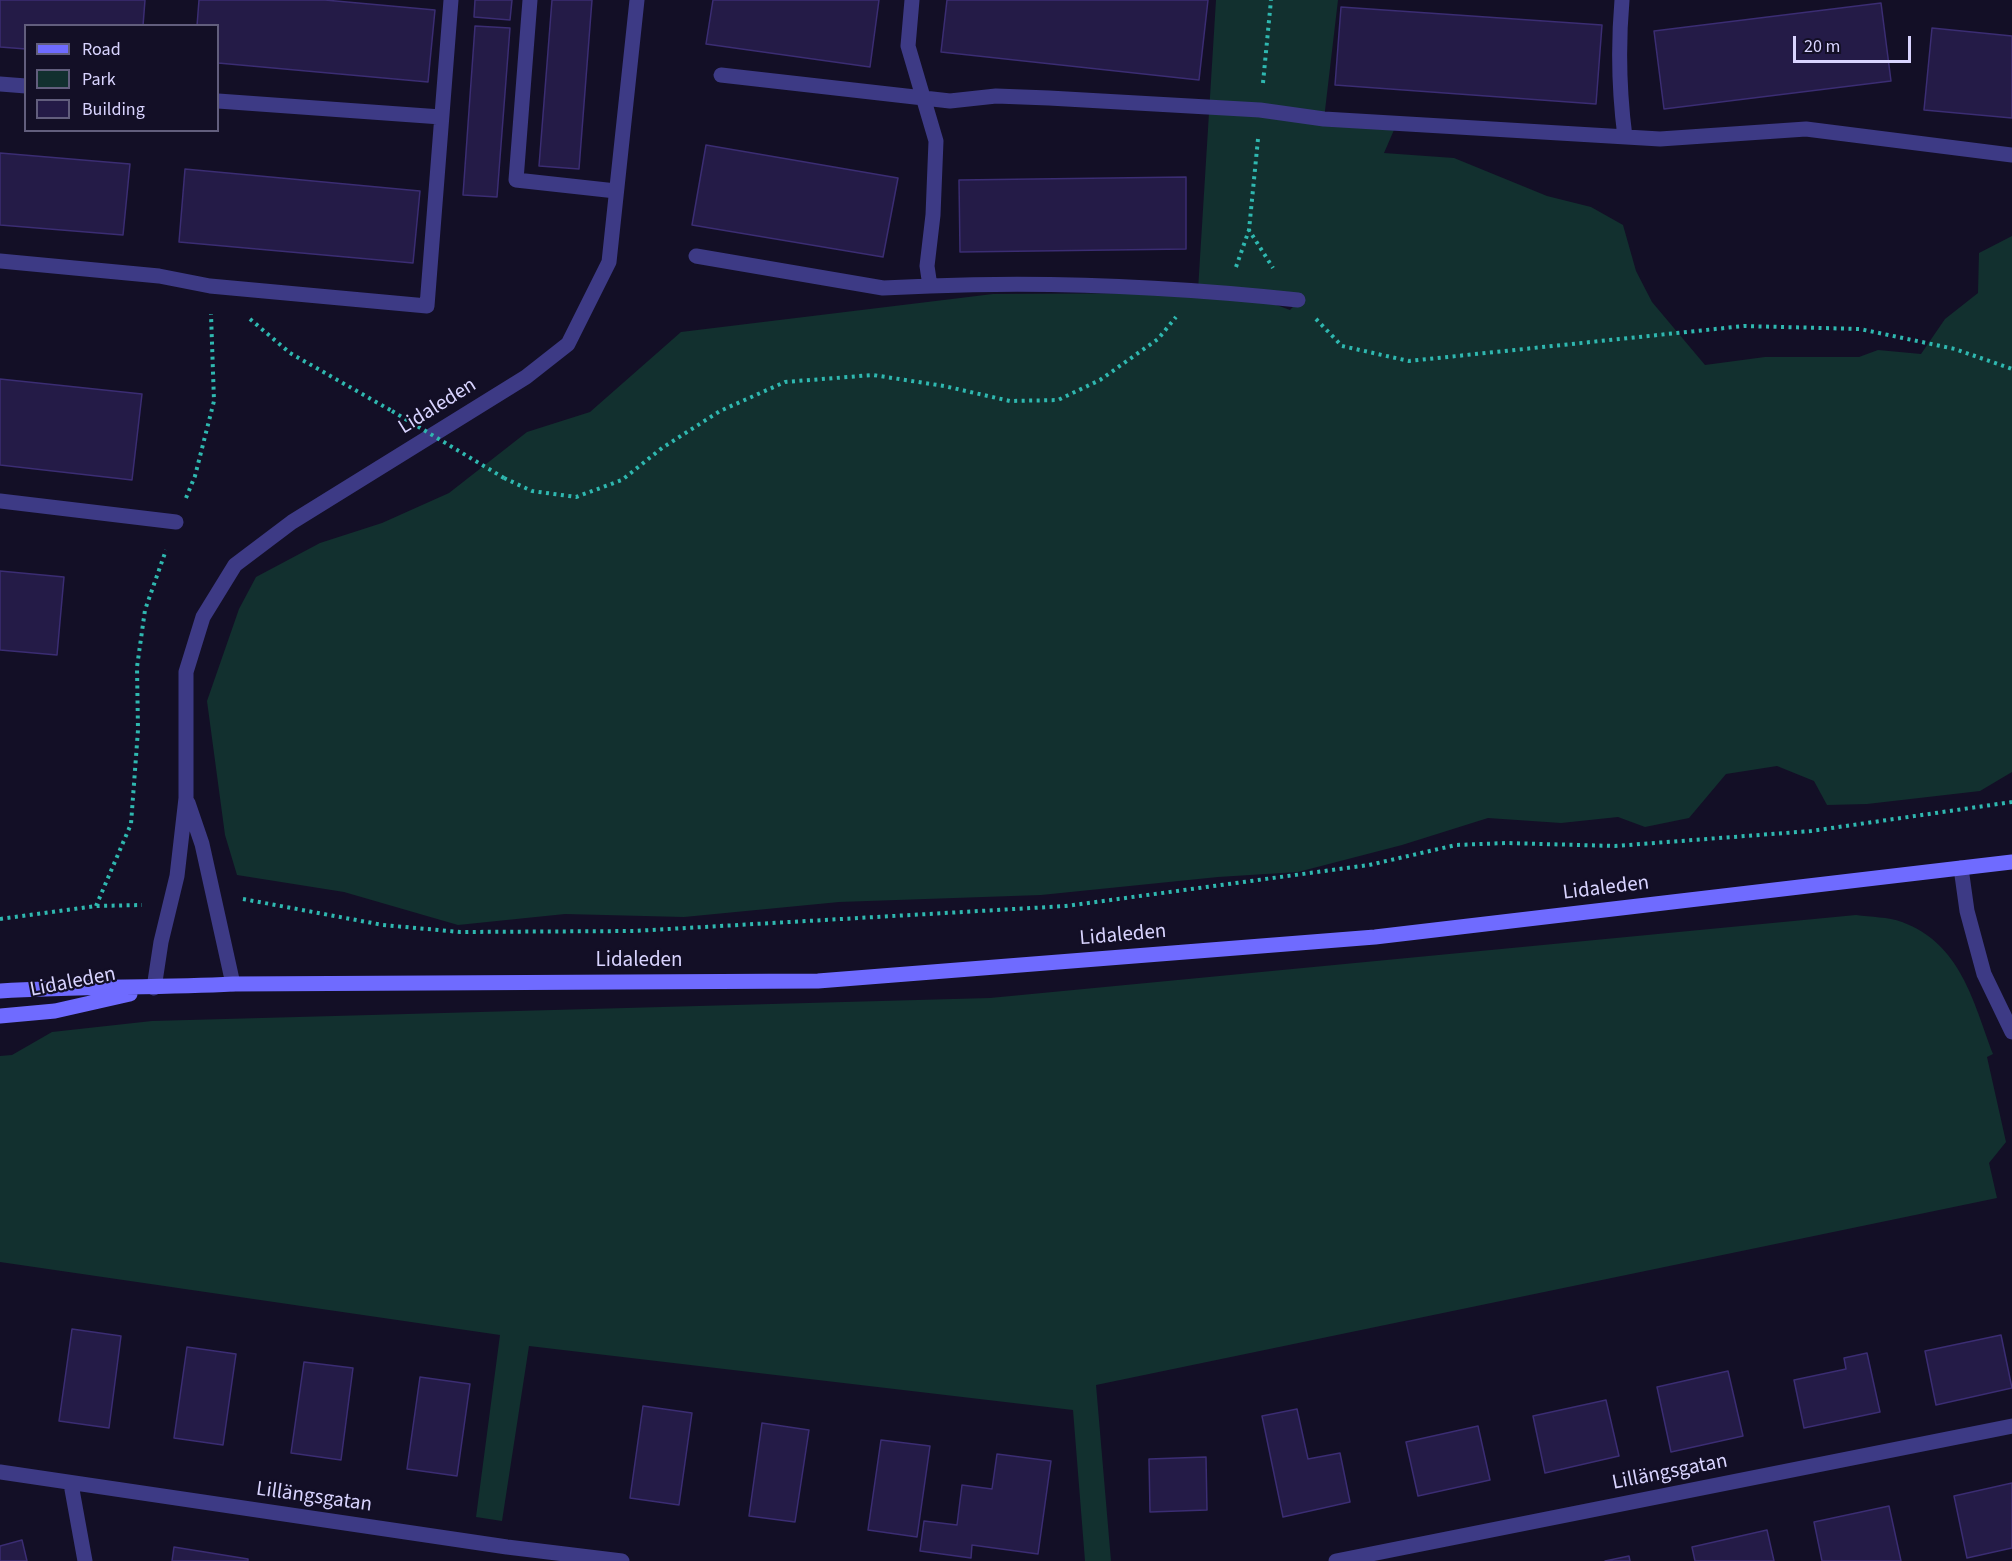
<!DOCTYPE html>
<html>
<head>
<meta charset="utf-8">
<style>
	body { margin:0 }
	#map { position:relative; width:2012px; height:1561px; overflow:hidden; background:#130f26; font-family:"Source Sans 3",sans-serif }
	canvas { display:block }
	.legend { position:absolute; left:24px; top:24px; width:195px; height:108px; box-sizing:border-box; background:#130f26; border:2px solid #625e7d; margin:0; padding:8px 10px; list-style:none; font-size:18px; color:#d9d4ff }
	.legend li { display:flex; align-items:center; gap:12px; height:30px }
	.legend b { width:30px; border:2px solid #625e7d }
	.scale { position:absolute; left:1793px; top:36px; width:118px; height:27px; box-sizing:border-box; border:3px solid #d9d4ff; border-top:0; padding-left:8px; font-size:18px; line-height:21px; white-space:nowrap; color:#d9d4ff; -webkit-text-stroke:4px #130f26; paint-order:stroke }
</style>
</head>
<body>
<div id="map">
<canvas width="2012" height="1561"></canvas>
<ul class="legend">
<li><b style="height:8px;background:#6f6bff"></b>Road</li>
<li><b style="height:16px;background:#12302f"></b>Park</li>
<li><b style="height:16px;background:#241b47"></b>Building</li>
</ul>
<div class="scale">20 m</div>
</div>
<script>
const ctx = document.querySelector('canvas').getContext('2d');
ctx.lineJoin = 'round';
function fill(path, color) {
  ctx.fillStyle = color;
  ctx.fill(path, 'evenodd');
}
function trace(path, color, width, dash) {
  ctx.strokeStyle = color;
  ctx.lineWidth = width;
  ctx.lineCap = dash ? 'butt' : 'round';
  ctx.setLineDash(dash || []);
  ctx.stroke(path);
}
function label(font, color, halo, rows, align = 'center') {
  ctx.font = font + ' "Source Sans 3",sans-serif';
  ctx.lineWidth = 4.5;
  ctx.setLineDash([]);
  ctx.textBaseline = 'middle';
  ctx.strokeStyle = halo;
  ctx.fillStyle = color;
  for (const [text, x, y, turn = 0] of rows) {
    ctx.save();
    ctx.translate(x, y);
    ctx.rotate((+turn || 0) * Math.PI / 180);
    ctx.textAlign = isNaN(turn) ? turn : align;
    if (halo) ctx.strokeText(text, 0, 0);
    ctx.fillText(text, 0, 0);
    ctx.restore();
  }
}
fill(new Path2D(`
	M1216,0H1338L1324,119L1397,123L1384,153L1454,158L1547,196L1591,207L1623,225L1636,271L1652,302L1705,365L1765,357H1859L1878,350L1921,354L1945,319L1978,293L1979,253L2012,236V772L1980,791L1867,804L1827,805L1814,781L1777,766L1726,774L1689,818L1645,827L1618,817L1561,823L1488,818L1402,845L1298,872L1218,877L1041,895L839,902L684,917L565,914L458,925L344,892L237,875L225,835L207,701L239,609L256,577L320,543L382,523L449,493L527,432L590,412L681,332L993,294L1173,293L1198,290ZM1303,296L1290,310L1255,297Z
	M1856,915C1871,917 1888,917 1902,922C1961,944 1973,1001 1993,1054L1987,1057L2006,1142L1989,1163L1997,1198L1096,1385L1111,1561H1085L1073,1410L529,1346L502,1521L476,1517L500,1335L0,1262V1056L12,1055L52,1032L152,1021L990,998Z`), '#12302f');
const building = new Path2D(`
	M0,0H145L143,26H26V49L0,47Z
	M199,0H325L435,10L428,82L218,63V26H197Z
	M475,0H512L510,20L474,17Z
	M552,0H592L579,169L539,166Z
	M713,0H879L870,67L706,44Z
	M947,0H1208L1199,80L941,52Z
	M1881,3L1891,81L1664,109L1654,31Z
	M1341,7L1602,25L1596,104L1335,85Z
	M475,26L510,28L497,197L463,195Z
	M1932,28L2012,36V118L1924,110Z
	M706,145L898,178L883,257L692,225Z
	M0,153L130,164L123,235L0,225Z
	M185,169L420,191L413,263L179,242Z
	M1186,177V249L960,252L959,180Z
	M0,379L142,394L132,480L0,465Z
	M0,571L64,577L57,655L0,650Z
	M72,1329L121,1336L109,1428L59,1421Z
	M2001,1335L2012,1388L1936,1405L1925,1351Z
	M187,1347L236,1354L223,1445L174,1438Z
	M1867,1353L1880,1412L1804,1428L1794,1380L1846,1369L1844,1358Z
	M304,1362L353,1368L341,1460L291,1453Z
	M1728,1371L1743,1436L1671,1452L1657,1387Z
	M420,1377L470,1384L457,1476L407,1469Z
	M1606,1400L1619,1456L1545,1473L1533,1416Z
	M643,1406L692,1413L679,1505L630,1498Z
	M1297,1409L1308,1459L1340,1453L1350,1502L1283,1517L1262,1416Z
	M762,1423L809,1430L795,1522L749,1516Z
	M1478,1426L1490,1480L1418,1496L1406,1442Z
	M881,1440L930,1446L917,1537L868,1530Z
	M997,1454L1051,1461L1038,1554L972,1545L971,1558L920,1551L924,1521L957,1525L962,1485L992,1489Z
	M1206,1457L1207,1510L1150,1512L1149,1459Z
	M2012,1483V1548L1967,1558L1954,1496Z
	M1889,1506L1901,1561H1822L1814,1522Z
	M1767,1530L1774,1561H1695L1692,1547Z
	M22,1540L27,1561H0V1546Z
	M174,1547L248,1559V1561H172Z
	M1629,1556L1630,1561H1605Z`);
fill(building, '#241b47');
trace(building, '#3b2d73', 1.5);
trace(new Path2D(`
	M1263,83L1271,0
	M1258,139L1249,230L1273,268
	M1236,267L1249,230
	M250,319L290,353L392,411
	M1316,319L1342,346L1409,361L1744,326L1860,329L1955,349L2012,369
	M504,478L532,491L576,497L622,480L662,448L720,411L785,382L873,375L944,386L1010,401L1058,400L1100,380L1158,339L1176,317
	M186,498L195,476L214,401L211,314
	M243,899L383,925L460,932L634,931L1066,906L1369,865L1456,845L1506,843L1615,846L1811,831L2012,802
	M96,906L131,824L138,730L137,667L145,610L166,550
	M0,919L96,906L142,905`), '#2fb8b0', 4, [3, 4.5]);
trace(new Path2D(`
	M530,0L516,180L616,191
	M912,0L908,46L936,141L933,215L927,266L930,286C1052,281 1176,287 1298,300
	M1622,0C1618,46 1619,91 1625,137
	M721,75L950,101L996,96L1049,98L1260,110L1324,119L1660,139L1806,129L2012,155
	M0,84L26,86
	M218,101L441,117
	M696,256L883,288L930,286
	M0,261L159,276L210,286L427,306L451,0
	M0,501L176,522`), '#3d3a85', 15);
trace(new Path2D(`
	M188,803L202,844L233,984
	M1961,868L1967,911L1984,974L2012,1032
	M154,988L161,942L177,876L186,798V672L203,617L235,565L292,522L526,377L568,344L609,262L637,0
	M0,1472L507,1547L622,1561
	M71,1484L85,1561
	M1336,1561L2012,1426`), '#3d3a85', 15);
trace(new Path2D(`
	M0,991C78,986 155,988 233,984L818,981L1375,937L2012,862
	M0,1016L55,1011L130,994`), '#6f6bff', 15);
trace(new Path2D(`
	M392,411L504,478`), '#2fb8b0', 4, [3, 4.5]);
label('21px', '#d9d4ff', '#130f26', [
	["Lidaleden",438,407,-32],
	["Lidaleden",1606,889,-7],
	["Lidaleden",1123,936,-5],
	["Lidaleden",639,961],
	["Lidaleden",73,983,-11],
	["Lillängsgatan",1670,1473,-11],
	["Lillängsgatan",314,1498,8]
]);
</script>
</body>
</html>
